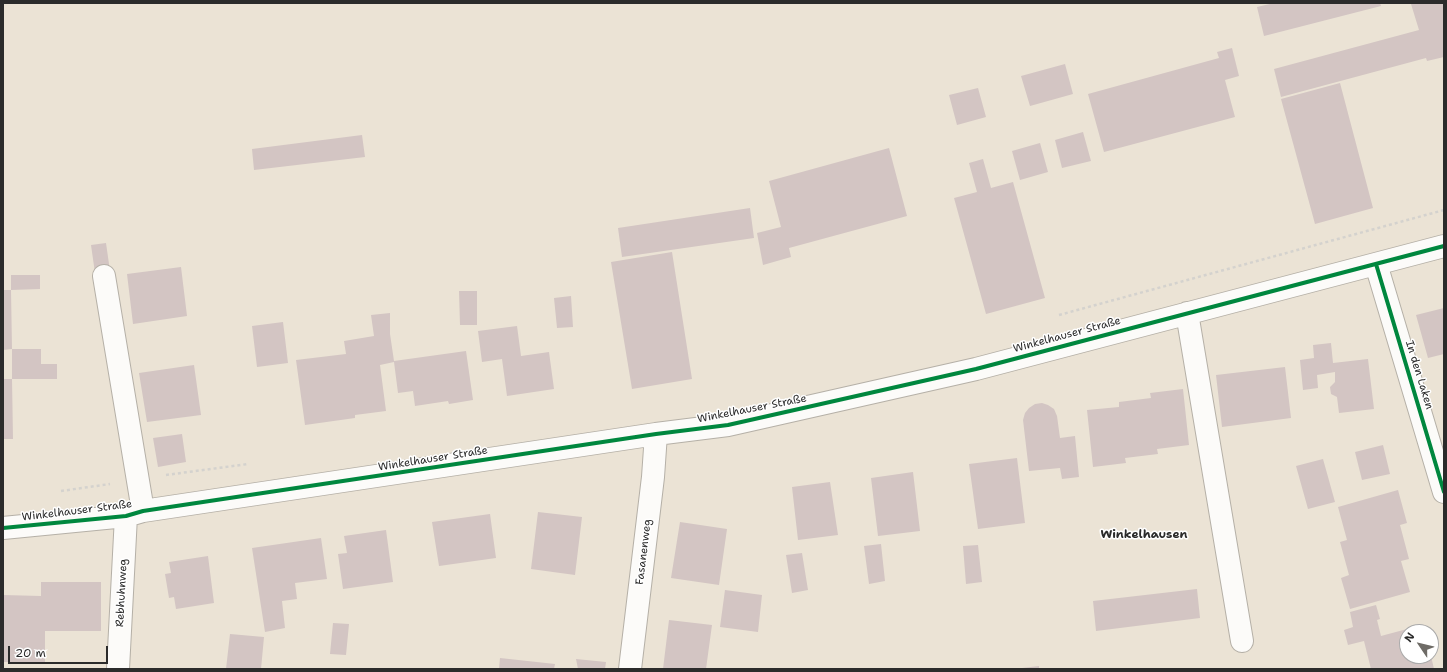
<!DOCTYPE html>
<html>
<head>
<meta charset="utf-8">
<style>
	body { margin:0 }
	#map { position:relative; width:1447px; height:672px; overflow:hidden; background:#ebe3d5; font-family:"Shantell Sans",sans-serif }
	canvas { display:block }
	.frame { position:absolute; inset:0; border:4px solid #2b2b2b; pointer-events:none }
	.north { position:absolute; left:1399px; top:624px; width:40px; height:40px; box-sizing:border-box; background:#fff; border:1px solid #aaa; border-radius:50%; rotate:305deg; font-size:11px; font-weight:700; line-height:16px; text-align:center; color:#2b2b2b }
	.north::after { content:''; display:block; margin:auto; width:14px; height:18px; background:#6e6b66; clip-path:polygon(50% 0,100% 100%,50% 72%,0 100%) }
	.scale { position:absolute; left:8px; top:646px; width:100px; height:18px; box-sizing:border-box; border:2px solid #2b2b2b; border-top:0; padding-left:5px; font-size:12px; line-height:14px; white-space:nowrap; color:#2b2b2b; -webkit-text-stroke:3px #fff; paint-order:stroke }
</style>
</head>
<body>
<div id="map">
<canvas width="1447" height="672"></canvas>
<div class="frame"></div>
<div class="north">N</div>
<div class="scale">20 m</div>
</div>
<script>
const ctx = document.querySelector('canvas').getContext('2d');
ctx.lineJoin = 'round';
function fill(path, color) {
  ctx.fillStyle = color;
  ctx.fill(path, 'evenodd');
}
function trace(path, color, width, dash) {
  ctx.strokeStyle = color;
  ctx.lineWidth = width;
  ctx.lineCap = dash ? 'butt' : 'round';
  ctx.setLineDash(dash || []);
  ctx.stroke(path);
}
function label(font, color, halo, rows, align = 'center') {
  ctx.font = font + ' "Shantell Sans",sans-serif';
  ctx.lineWidth = 3;
  ctx.setLineDash([]);
  ctx.textBaseline = 'middle';
  ctx.strokeStyle = halo;
  ctx.fillStyle = color;
  for (const [text, x, y, turn = 0] of rows) {
    ctx.save();
    ctx.translate(x, y);
    ctx.rotate((+turn || 0) * Math.PI / 180);
    ctx.textAlign = isNaN(turn) ? turn : align;
    if (halo) ctx.strokeText(text, 0, 0);
    ctx.fillText(text, 0, 0);
    ctx.restore();
  }
}
fill(new Path2D(`
	M1274,3H1380L1381,6L1264,36L1257,7Z
	M1414,3H1444V57L1427,61L1426,58L1281,97L1274,69L1419,30L1411,4Z
	M1232,48L1239,76L1225,80L1235,117L1104,152L1088,94L1219,58L1217,52Z
	M1065,64L1073,94L1030,106L1021,76Z
	M1340,83L1373,208L1315,224L1281,99Z
	M978,88L986,117L957,125L949,95Z
	M1083,132L1091,161L1062,168L1055,140Z
	M362,135L365,157L254,170L252,149Z
	M1040,143L1048,172L1020,180L1012,151Z
	M889,148L907,216L789,248L791,257L763,265L757,233L781,227L769,181Z
	M983,159L991,188L1013,182L1045,298L986,314L954,198L977,192L969,163Z
	M750,208L754,238L622,257L618,228Z
	M106,243L110,271L95,273L91,245Z
	M672,252L692,379L632,389L611,262Z
	M181,267L187,316L133,324L127,274Z
	M11,275H40V289L11,290L12,349H41V364H57V379H12L13,439H3V379H12V349L3,350V290H11Z
	M459,291H477V325H460Z
	M571,296L573,327L557,328L554,298Z
	M1444,308V354L1428,358L1416,315Z
	M390,313V334L394,361L466,351L473,400L449,404L448,401L415,406L413,391L398,393L394,362L380,365L386,411L355,415V418L305,425L296,360L346,354L344,341L374,336L371,315Z
	M283,322L288,363L257,367L252,326Z
	M517,326L521,356L549,352L554,389L507,396L502,359L482,362L478,331Z
	M1331,343L1333,363L1368,359L1374,409L1339,413L1337,397L1331,394L1330,387L1335,382V372L1317,375L1318,388L1303,390L1300,360L1314,358L1313,345Z
	M194,365L201,415L147,422L139,373Z
	M1285,367L1291,418L1222,427L1216,375Z
	M1183,389L1189,445L1157,449L1158,454L1125,458L1126,463L1093,467L1087,410L1119,407V402L1151,398L1150,393Z
	M1042,403L1048,405L1054,409L1057,416L1060,438L1075,436L1079,477L1062,479L1060,468L1029,471L1023,420L1025,413L1029,408L1035,404Z
	M182,434L186,462L158,467L153,438Z
	M1383,445L1390,474L1362,480L1355,452Z
	M1017,458L1025,523L978,529L969,464Z
	M1323,459L1335,502L1308,509L1296,466Z
	M913,472L920,531L878,536L871,478Z
	M830,482L838,535L798,540L792,487Z
	M1398,490L1407,523L1400,525L1409,559L1401,561L1410,592L1350,609L1341,578L1349,575L1340,542L1347,540L1338,507Z
	M538,512L582,517L575,575L531,569Z
	M490,514L496,558L439,566L432,522Z
	M680,522L727,529L719,585L671,578Z
	M386,530L393,582L343,589L338,554L347,553L344,536Z
	M321,538L327,579L295,583L297,599L282,601L285,628L265,632L252,548Z
	M881,544L885,581L869,584L864,546Z
	M978,545L982,582L966,584L963,546Z
	M802,553L808,590L792,593L786,555Z
	M208,556L214,603L176,609L174,597L169,598L165,574L171,573L169,562Z
	M41,582H101V631H45V662H3V595L41,596Z
	M1197,589L1200,618L1096,631L1093,601Z
	M725,590L762,595L758,632L720,627Z
	M1376,605L1380,619L1377,620L1381,636L1422,625L1424,632H1407V656H1431L1434,669H1371L1364,641L1348,645L1344,630L1353,627L1350,612Z
	M669,620L712,625L706,669H663Z
	M333,623L349,624L346,655L330,654Z
	M230,634L264,637L261,669H226Z
	M500,658L555,664L554,669H499Z
	M576,659L606,662L605,669H578Z
	M1039,666V669H1022V668Z`), '#d3c5c3');
const minor = new Path2D(`
	M1376,264L1444,492
	M104,276L143,511
	M1187,313L1242,641
	M3,528L126,516L143,511L656,434L728,425L976,369L1444,246
	M118,669L126,516
	M630,669L653,477L656,434`);
trace(minor, '#b5b0a7', 24);
trace(new Path2D(`
	M1059,315L1444,210
	M166,475L248,464
	M61,491L110,484`), '#d4d2ce', 2.5, [3, 3]);
trace(minor, '#fcfbf9', 22);
trace(new Path2D(`
	M1376,264L1444,492
	M3,528L126,516L143,511L656,434L728,425L976,369L1444,246`), '#00873e', 4);
label('11px', '#2b2b2b', '#fff', [
	["Winkelhauser Straße",1067,335,-15],
	["In den Laken",1419,375,73],
	["Winkelhauser Straße",752,409,-11],
	["Winkelhauser Straße",433,459,-9],
	["Winkelhauser Straße",77,511,-7],
	["Fasanenweg",644,552,-83],
	["Rebhuhnweg",122,593,-87]
]);
label('bold 12px', '#2b2b2b', '#fff', [
	["Winkelhausen",1144,535]
]);
</script>
</body>
</html>
